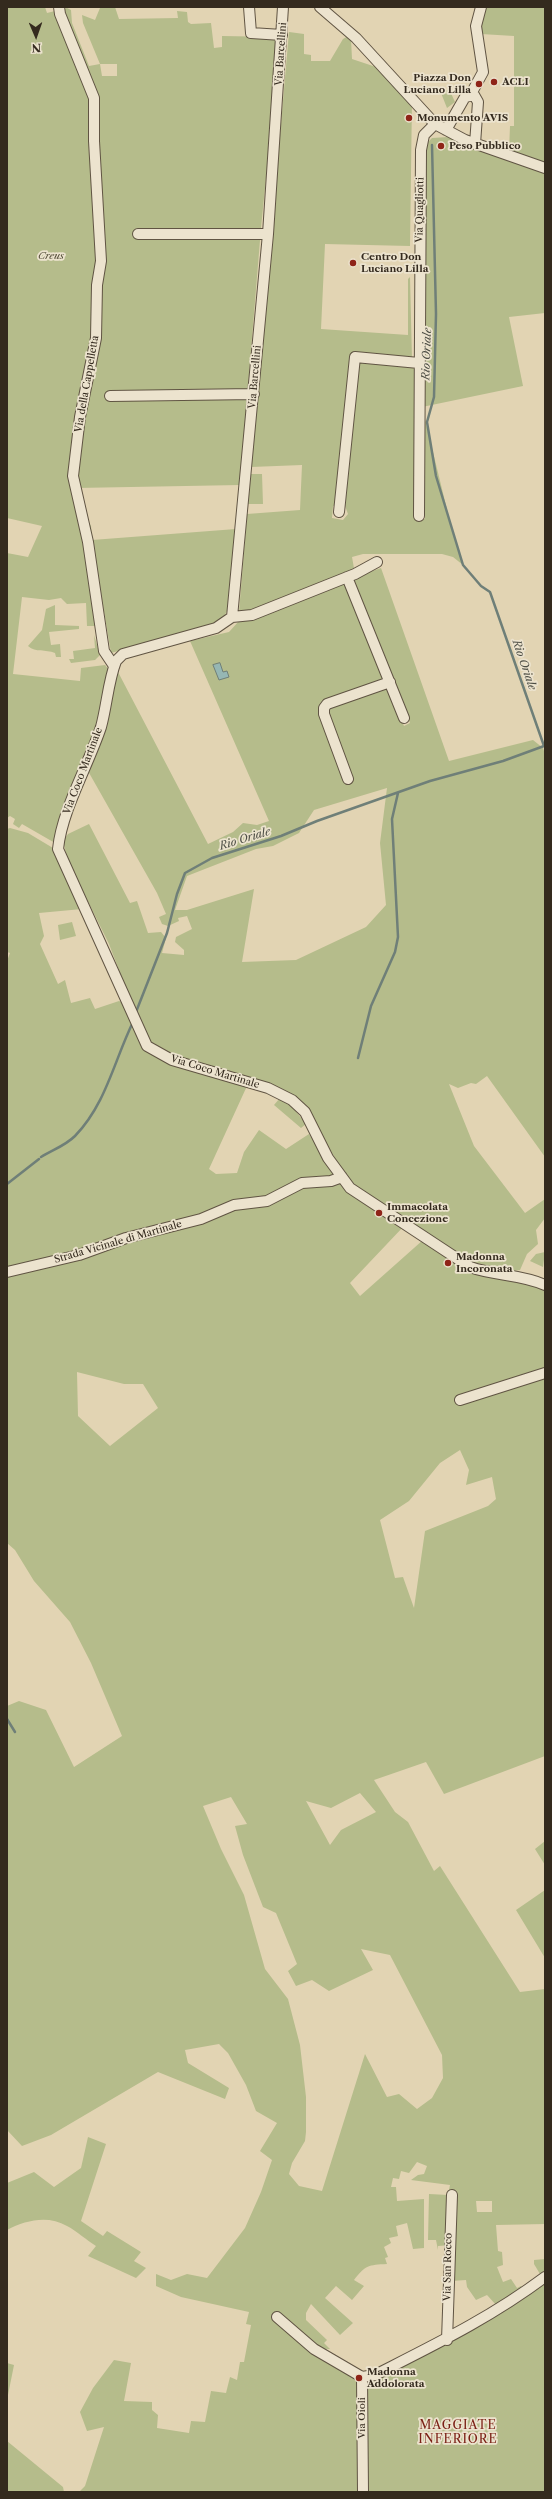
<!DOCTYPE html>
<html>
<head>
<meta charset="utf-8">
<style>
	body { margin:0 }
	#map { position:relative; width:552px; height:2499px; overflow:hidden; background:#e2d4b3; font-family:"Libre Caslon Text",serif }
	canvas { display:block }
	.frame { position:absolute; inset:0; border:8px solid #342a1e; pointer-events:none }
	.north { position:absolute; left:16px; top:16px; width:40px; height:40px; -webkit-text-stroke:3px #ece3ce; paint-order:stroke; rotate:178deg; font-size:11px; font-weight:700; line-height:16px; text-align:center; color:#342a1e }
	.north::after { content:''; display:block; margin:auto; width:14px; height:18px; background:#342a1e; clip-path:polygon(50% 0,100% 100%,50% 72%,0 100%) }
</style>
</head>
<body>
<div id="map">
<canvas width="552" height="2499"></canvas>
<div class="frame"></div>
<div class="north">N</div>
</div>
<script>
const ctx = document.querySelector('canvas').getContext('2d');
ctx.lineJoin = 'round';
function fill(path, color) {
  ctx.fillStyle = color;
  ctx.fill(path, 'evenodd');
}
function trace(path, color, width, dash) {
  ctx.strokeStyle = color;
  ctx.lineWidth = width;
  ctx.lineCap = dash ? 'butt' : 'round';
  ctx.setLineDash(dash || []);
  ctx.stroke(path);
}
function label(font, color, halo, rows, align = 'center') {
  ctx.font = font + ' "Libre Caslon Text",serif';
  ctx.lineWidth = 3.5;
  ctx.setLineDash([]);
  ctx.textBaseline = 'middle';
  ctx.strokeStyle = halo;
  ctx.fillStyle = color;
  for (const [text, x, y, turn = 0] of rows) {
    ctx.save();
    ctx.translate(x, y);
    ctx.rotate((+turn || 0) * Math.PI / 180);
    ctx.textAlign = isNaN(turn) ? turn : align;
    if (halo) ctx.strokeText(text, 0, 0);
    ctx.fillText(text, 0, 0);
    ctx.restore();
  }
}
fill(new Path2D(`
	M7,7H45L47,13L67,8L71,10L72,23L89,66L100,64L83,23L82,15L95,20L100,8L97,7H115L119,19L178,18L177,11L187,12L188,22L191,24L211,23L214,48L222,47V36L280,37L261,228L240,485L76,488L82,513L91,526L92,540L236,529L227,611L223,619L213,624L111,653L92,540L97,626H87L86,603L67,604L61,598L49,600L22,597L13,674L80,681L81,668L105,665L110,671L100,723L55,843L22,824L19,828L13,824L15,819L10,816L7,818V553L28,557L42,526L7,518ZM117,64V76H102L100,64Z
	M483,7H545V164L509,152L510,126H514V36L481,34Z
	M289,32L304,34V54L311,55V61H330L343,39L348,36L351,39L352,59L382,69L412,99L410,246L325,244L321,329L408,335V279L410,277L412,360L351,353L337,505L333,506L332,518L343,520L348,514L345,506L359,361L414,367V518L425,519L421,364L425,145L432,138L448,137L545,174V313L509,317L523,386L422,407L452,530L463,565L453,557L442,554H363L352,557L355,574L245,612H239L247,514L300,510L302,465L251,467Z
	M449,89L455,102L447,108L441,93Z
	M251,474H262L263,504H248Z
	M381,568L449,761L533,740L543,748L545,754V1157L487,1076L476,1084L471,1083L458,1088L449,1084L474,1146L525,1213L545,1199V1218L536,1230L538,1244L527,1254L520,1270L504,1272L473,1265L351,1186L328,1146L295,1098L171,1057L153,1046L145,1038L109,944L68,861L63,841L68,834L89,824L130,903L137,901L148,933L161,932L166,938L162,953L184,955V950L175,942L176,937L192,929L187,916L178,918L179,921L168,926L162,924L159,917L166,914L157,893L88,771L101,742L118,672L208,844L233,832L243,823L257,825L269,821L190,641L229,632L239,621L344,581L404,726L410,723L350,579ZM387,788L380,843L386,905L366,927L296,960L242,962L254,889L187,910H175L187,876L256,849L273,846L299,833L314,810Z
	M55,605V625L79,626V629L49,632L51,645L60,644L61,657H56L55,653C45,649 36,653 28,646L42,630L46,609Z
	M94,635L100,655L95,660L71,663L69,659H74L73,651L95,648Z
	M10,828L28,833L53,848L82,909L39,913L44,936L40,944L58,984L65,980L71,1003L90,998L95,1009L119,1001C133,1004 135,1036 145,1048C163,1069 220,1077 247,1086L209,1169L216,1174L237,1173L244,1152L259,1130L286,1149L309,1134L344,1189L404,1226L350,1283L360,1296L423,1240L437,1252L470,1272L520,1279L545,1289V1756L444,1794L426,1762L374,1780L395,1812L408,1822L434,1871L440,1866L520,1992L545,1989V2224L496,2225L498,2251L502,2252L503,2265L497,2267L503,2282L511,2279L517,2288L521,2286L523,2289L497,2306L487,2295L476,2300L467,2287L466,2280L452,2281L451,2245L438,2246V2250L436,2240H428L429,2194L448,2195L450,2185L411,2180L418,2175L424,2174L427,2166L417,2162L409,2173L401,2171L399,2179L393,2178L391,2187H396L397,2201L424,2199V2248L413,2249L407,2223L396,2226L398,2236L389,2238L391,2243L384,2247L388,2257L385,2258L387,2264C368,2265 366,2265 354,2280L364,2286L352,2300L336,2286L325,2298L353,2323L340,2335L311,2304L306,2313V2320L327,2340L324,2343L330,2349C309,2350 293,2329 280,2315L273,2317L320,2356L351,2374L371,2379L454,2338L506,2310L545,2281V2492H79L85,2486L104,2427L87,2431L80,2412L93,2388L114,2360L131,2363L124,2401L152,2402V2410L158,2415L157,2428L189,2433L191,2421L205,2422L211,2391L226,2393L230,2377L237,2380L240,2362H244L251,2325L246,2324L249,2312L181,2297L156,2286V2274L171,2280L187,2274L207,2278L245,2228L261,2192L272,2160L260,2151L277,2123L256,2111L246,2085L228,2053L219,2044L185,2050L188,2063L229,2088L225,2099L158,2072L51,2135L22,2146L7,2130V1706L19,1701L46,1710L74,1767L122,1736L91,1663L70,1622L34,1581L15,1550L7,1543V961L10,953L7,952V829ZM77,1372L124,1384H143L158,1408L110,1446L78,1416ZM460,1450L469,1470L466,1485L492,1477L496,1499L488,1506L425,1531L414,1608L403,1577L395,1578L380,1520L409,1501L440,1463ZM360,1793L376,1812L341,1830L330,1845L306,1801L331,1808ZM231,1797L247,1824L235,1826L243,1855L263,1907L276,1913L297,1964L288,1971L296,1986L312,1980L329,1991L373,1970L361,1949L390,1955L442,2055L443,2078L432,2098L417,2109L399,2094L387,2097L365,2054L322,2191L299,2186L289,2174L292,2163L305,2141L306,2132V2097L300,2045L288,1999L265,1969L244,1895L221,1849L203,1806ZM476,2201H492V2212H477Z
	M72,922L76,936L60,940L58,925Z
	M280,1098L290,1104L306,1124L301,1128L274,1105Z
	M545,1252L543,1267L530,1261L536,1254Z
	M545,1841V1865L535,1849Z
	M545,1890V1958L516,1910Z
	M88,2137L106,2144L81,2221L103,2236L107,2231L141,2252L134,2261L146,2268L136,2278L88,2256L96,2246C86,2240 77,2231 67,2226C48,2215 26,2220 7,2230V2183L34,2172L54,2187L81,2168Z
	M545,2259V2271L540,2274L534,2264V2260Z
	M7,2363L14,2365L7,2400Z
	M7,2441L63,2487L64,2492H7Z`), '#b5bc8b');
const water = new Path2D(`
	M220,663L223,672L227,671L229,677L219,680L213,665Z`);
fill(water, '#96b7b4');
trace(water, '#6f7f78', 1);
trace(new Path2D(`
	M136,1012L167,933L177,894L185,873L212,858L281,836L317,821L430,781L503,761L544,746L490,592L481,586L463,565L436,476L427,422L434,397L436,314L432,145
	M358,1058L371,1006L395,952L398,937L392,819L398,793
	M41,1157C52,1150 65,1146 75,1136C106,1104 114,1061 133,1022
	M7,1184L39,1159
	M7,1719L15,1732`), '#6f7f78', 2.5);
const minor = new Path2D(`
	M59,7L60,14L94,98V141L101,261L97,285L96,338L80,417L73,476L88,542L104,651L114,666
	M249,7L251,33L282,35
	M283,7L268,234L232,617L216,628L123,654L116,661C108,682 107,705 101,727C88,766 62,810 58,849L147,1046L172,1060L268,1088L292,1100L305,1112L328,1158L350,1188L470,1267C495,1276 521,1274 545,1285
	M320,7L356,38L435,124L465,140L545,168
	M471,94L483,72L476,26L481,7
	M446,130L465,97L474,95L478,102L475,144
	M138,234H268
	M110,396L254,394
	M339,512L355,357L419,363
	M419,516L421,150L424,135L435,124
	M347,577L404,718
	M232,617L252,615L355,574L377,562
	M348,779L324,714V708L327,704L390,682
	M7,1272L79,1255L126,1238L201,1219L234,1205L267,1201L302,1183L331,1181L342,1177
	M460,1400L545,1373
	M277,2317L314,2349L362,2377
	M447,2340L452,2195
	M362,2377L375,2375C436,2344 490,2318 545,2277
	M362,2377L363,2492`);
trace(minor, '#605443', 12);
trace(minor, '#ece3ce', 10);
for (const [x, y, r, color] of [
	[494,82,4,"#8f2418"],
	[479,84,4,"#8f2418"],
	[409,118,4,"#8f2418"],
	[441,146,4,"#8f2418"],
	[353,263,4,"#8f2418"],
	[379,1213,4,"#8f2418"],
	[448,1263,4,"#8f2418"],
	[359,2378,4,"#8f2418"]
]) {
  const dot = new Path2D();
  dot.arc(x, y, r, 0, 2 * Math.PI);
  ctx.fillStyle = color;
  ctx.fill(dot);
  trace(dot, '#ece3ce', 1.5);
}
label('10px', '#342a1e', '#ece3ce', [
	["Via Barcellini",281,54,-86],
	["Via Quagliotti",420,210,-89],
	["Via Barcellini",255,377,-85],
	["Via della Cappelletta",87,384,-80],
	["Via Coco Martinale",83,771,-69],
	["Via Coco Martinale",215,1072,17],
	["Strada Vicinale di Martinale",118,1242,-16],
	["Via San Rocco",448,2267,-89],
	["Via Oioli",362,2418,-90]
]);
label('bold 10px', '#342a1e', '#ece3ce', [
	["Piazza Don",471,78,"right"],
	["Luciano Lilla",471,90,"right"],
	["ACLI",502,82],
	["Monumento AVIS",417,118],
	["Peso Pubblico",449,146],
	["Centro Don",361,257],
	["Luciano Lilla",361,269],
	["Immacolata",387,1207],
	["Concezione",387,1219],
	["Madonna",456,1257],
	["Incoronata",456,1269],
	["Madonna",367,2372],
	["Addolorata",367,2384]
], 'left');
label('italic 10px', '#544e39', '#ece3ce', [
	["Creus",51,256]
]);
label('italic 11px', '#4c4d44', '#ece3ce', [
	["Rio Oriale",427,354,-88],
	["Rio Oriale",524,665,71],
	["Rio Oriale",245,839,-17]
]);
ctx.letterSpacing = '1px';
label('12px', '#7a1f14', '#ece3ce', [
	["MAGGIATE",458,2426],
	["INFERIORE",458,2440]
]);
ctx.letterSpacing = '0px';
</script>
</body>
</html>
